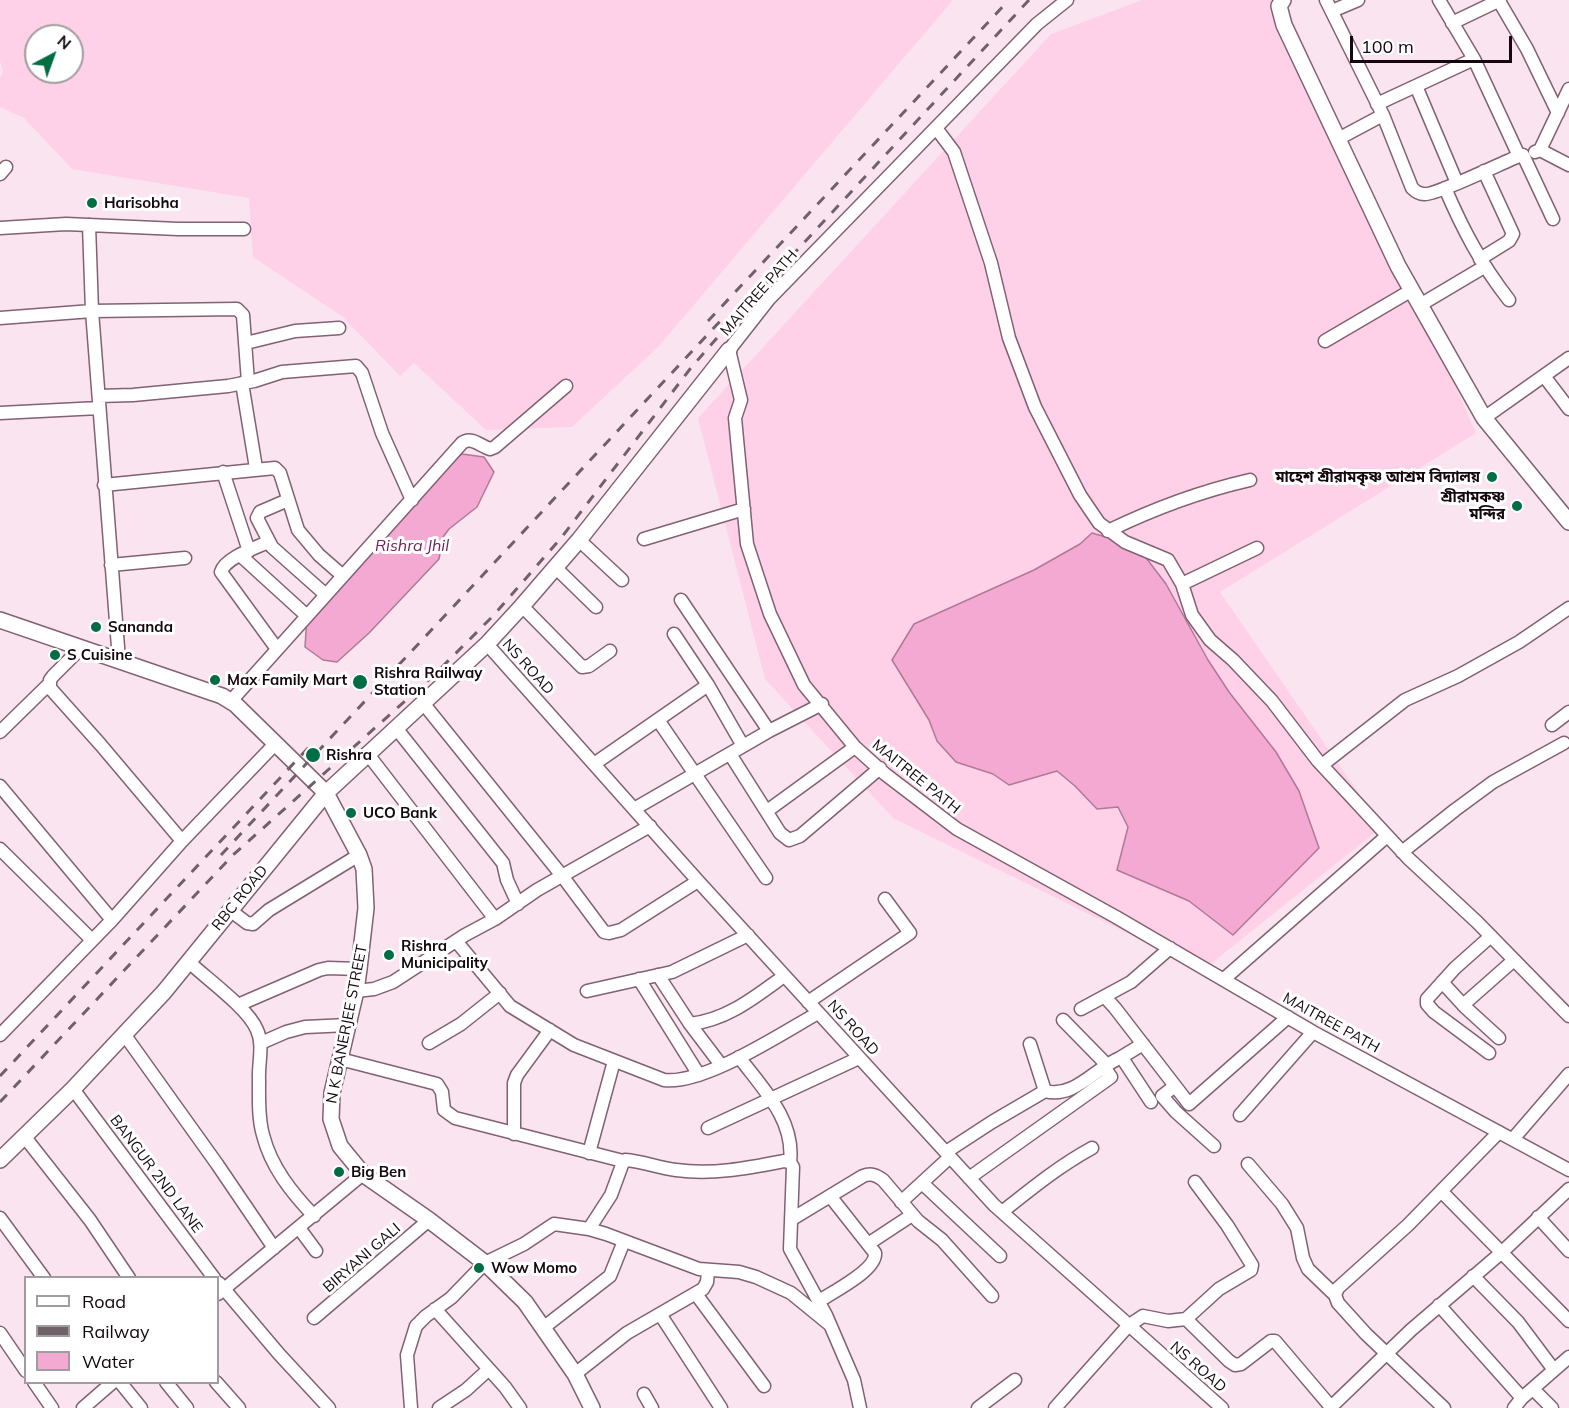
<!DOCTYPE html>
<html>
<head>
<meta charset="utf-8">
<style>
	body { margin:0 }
	#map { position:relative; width:1569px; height:1408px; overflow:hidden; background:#fae4ef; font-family:Mulish,sans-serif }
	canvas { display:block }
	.legend { position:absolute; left:24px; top:1276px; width:195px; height:108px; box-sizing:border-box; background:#fff; border:2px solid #a19c9f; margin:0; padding:8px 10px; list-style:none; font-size:18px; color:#14080e }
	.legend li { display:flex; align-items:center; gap:12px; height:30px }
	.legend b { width:30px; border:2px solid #a19c9f }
	.north { position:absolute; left:24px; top:24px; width:60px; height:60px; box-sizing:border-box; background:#fff; border:2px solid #a19c9f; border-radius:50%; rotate:41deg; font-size:16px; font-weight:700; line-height:24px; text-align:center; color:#14080e }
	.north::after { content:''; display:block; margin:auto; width:21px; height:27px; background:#006d45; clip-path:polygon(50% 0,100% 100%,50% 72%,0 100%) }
	.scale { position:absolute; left:1350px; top:36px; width:162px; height:27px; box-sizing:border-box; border:3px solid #14080e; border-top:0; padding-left:8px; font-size:18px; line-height:21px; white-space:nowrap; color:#14080e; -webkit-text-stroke:4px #fff; paint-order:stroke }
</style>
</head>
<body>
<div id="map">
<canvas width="1569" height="1408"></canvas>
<ul class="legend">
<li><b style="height:8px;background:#fff"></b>Road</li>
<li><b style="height:8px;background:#706068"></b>Railway</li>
<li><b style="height:16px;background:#f3a9d1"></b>Water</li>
</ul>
<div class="north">N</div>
<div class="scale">100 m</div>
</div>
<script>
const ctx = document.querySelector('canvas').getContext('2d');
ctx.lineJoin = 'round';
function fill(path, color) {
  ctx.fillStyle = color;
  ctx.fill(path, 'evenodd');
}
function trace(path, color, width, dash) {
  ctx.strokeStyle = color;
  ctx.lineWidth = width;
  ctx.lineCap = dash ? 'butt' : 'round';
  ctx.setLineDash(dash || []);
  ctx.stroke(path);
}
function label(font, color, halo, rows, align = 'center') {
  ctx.font = font + ' Mulish,"Noto Sans Bengali",sans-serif';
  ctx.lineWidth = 6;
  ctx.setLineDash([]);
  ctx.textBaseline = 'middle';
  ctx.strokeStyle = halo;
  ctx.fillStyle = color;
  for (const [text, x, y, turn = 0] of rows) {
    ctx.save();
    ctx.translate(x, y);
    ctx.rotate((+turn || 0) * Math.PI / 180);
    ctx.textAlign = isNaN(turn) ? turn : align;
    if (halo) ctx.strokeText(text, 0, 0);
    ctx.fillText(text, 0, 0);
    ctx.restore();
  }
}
fill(new Path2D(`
	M0,0H953L658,347L572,427L486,430L414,363L400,376L343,317L253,257L249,198L72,169L24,118L0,107V77L3,72L0,61ZM36,36H72V72H36Z
	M1142,0H1284L1476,433L1220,592L1382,827L1203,970L893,818L765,679L698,418L1051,34Z`), '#fed1e8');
const water = new Path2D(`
	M462,454L484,457L494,472L477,507L449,529L443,537L439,559L369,633L337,662L323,660L305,647L307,616L450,463Z
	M1092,533L1137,546L1166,584L1208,660L1229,692L1276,752L1299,791L1319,848L1233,935L1189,901L1117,870L1128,827L1118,807L1097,809L1075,786L1057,771L1009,785L993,774L956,762L937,741L929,720L892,660L914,624L1034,570L1080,544Z`);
fill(water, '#f3a9d1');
trace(water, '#b07996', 1.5);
const minor = new Path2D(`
	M1067,0L1037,24L769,299L729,350L741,400L735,418L747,544L770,614L804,685L855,747L885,774L957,829L1116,917L1313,1032L1569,1170
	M1326,0L1383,115
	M1499,1L1527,49L1558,113
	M1332,11L1358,0
	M1452,23L1500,0
	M1416,86L1457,183
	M1377,104L1474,59
	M936,128L954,152L991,263L1009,338L1035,407L1080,495L1099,523L1125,542L1168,560L1182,584L1192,615L1210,640L1233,660L1272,701L1318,761L1408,858L1477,922L1569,1016
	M1338,139L1383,115L1412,188C1415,191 1419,194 1424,194C1434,196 1504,162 1519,156L1474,59L1439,0
	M1540,150L1569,89
	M1535,152L1540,150L1569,165
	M1523,155L1553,219
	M0,174L6,167
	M1445,188C1463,230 1481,264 1509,300
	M89,225L92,311L119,660
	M0,228L66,224L178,229H244
	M1480,259L1509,241L1513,234L1484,171
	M1420,305L1484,267
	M0,318L92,311L237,309L243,315L248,382
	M1325,341L1412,290
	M246,343L295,331L339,328
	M1544,376L1569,409
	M242,383L256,468
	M99,396L133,395L228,386L254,381L282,372L356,366L362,373L382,433L412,500
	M0,413L99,408
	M1484,418L1569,358
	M223,472L249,551
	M104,485L275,468L280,473L298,530L319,555L343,576
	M288,500L260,512L257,518L272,547L326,595
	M1108,531C1153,509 1202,491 1250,480
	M644,539L744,509
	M579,540L622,580
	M268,542C255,548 225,558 221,572L277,649
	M240,555L307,616
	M111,565L185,558
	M555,567L596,607
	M1182,584L1257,548
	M681,600L769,731
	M522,606L582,667L589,666L610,651
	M674,634L708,685L743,746
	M487,644L698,881L994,1205L1222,1408
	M231,701L462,443C472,436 480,446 490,449L495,447L566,386
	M423,703L563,877L604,932L609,933L621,930L698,881
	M658,720L766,878
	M1552,725L1569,712
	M396,728L503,863L507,880L518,904
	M0,732L49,684
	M367,753L495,919
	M730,754L780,833L789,840L800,836L880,768
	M594,764L708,685
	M1322,765L1405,700L1458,676L1519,642L1569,608
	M0,786L112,920
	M634,809L769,731L822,704
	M767,811L855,747
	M182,841L275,744
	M0,849L92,940
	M1402,852L1455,810L1493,782L1564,743
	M231,911L247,923L253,924L269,910L359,855
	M456,941L510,1006L574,1045L664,1080C704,1085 782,1033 818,1013
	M189,962C207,979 248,1008 257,1030C264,1045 258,1064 259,1080C259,1098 258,1118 263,1135C271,1167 292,1193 314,1216
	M658,975L690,1024L721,1065
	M639,979L699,1075
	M1224,979L1387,836
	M1442,982L1465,1007L1499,1038
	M356,991L374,989L393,982L465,935L495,919L537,890L650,826
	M587,991L672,972L748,935
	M1105,997L1115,1008L1189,1104L1288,1017
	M808,1002L910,933L885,899
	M238,1005L319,970L328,968L359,969
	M1463,1005L1514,960
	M1081,1009L1131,982L1170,948
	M1063,1020L1107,1065
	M690,1024C727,1020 755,997 784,976
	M124,1034L217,1164L274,1248
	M0,1035L112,920L182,841L100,744L50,688V680L53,676L82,647
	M261,1043L286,1032L305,1027L348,1025
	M429,1043L461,1024L500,993
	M1489,1053L1434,1012L1427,1004V999L1455,968L1491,936
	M739,1057C763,1089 795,1120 790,1162
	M1120,1058L1143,1044
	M340,1059L437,1084L442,1092L444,1110L455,1118L623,1161
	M1175,1086L1162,1096L1176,1112L1214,1146
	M73,1089L214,1278
	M1045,1091C1074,1099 1095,1068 1120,1058L1124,1061L1151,1102
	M1240,1115L1313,1032
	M708,1128L859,1058
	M514,1134V1083L517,1075L550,1030
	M24,1136L90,1220L129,1278
	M1513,1139L1569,1074
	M946,1152L992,1122L1045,1091L1030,1044
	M589,1153L614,1061
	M1248,1164L1282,1204L1297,1228L1303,1258L1308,1269L1335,1295
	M969,1178L1111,1077L1104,1067
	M922,1183L1000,1256
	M1441,1191L1569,1321
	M901,1202L950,1157
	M1002,1212C1031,1189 1059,1166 1092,1148
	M1538,1217L1569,1251
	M0,1218L44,1278
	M792,1219L863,1176C871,1173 876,1175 883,1180L918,1221L942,1240L992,1296
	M299,1228L316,1251
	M589,1229L611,1195L622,1165L625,1160C642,1161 659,1168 676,1170C713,1175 748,1168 784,1161L790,1162L793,1167L790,1249L826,1315L854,1380L860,1408
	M868,1244L912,1215
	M1473,1276L1518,1322L1554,1370
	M219,1283L279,1354L329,1408
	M218,1294L363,1174
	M696,1294L764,1386
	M819,1301C833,1292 877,1270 875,1253L830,1196
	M1439,1305L1522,1398
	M435,1309L505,1387L520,1408
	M660,1314L721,1408
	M314,1318L429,1220
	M1186,1319L1229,1361L1235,1365L1241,1364L1271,1341H1275L1331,1407
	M543,1328L610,1276L624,1241
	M0,1333L26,1371
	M575,1374L627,1333L703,1289L707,1282L708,1271
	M34,1382L52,1408
	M120,1382L141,1408
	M166,1382L187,1408
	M216,1382L239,1408
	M1533,1389L1552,1408
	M644,1394L652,1408
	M83,1408L113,1382
	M411,1408L407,1355L416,1326L426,1316L451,1298L485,1263L524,1244L554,1224L589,1229L606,1234L699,1269L739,1272L756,1277L791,1293L829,1324
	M439,1408L466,1390L489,1369
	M978,1408L1015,1380
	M1055,1408L1128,1326L1143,1316L1168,1321L1186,1319L1219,1289L1251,1270L1252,1265L1227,1225L1195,1182
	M1330,1408L1411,1330L1501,1253L1569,1189
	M1444,1408L1366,1334L1338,1303L1335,1295L1338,1288L1408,1225L1499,1132
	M1514,1408L1522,1398L1569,1357`);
const tertiary = new Path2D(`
	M1283,0L1279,6L1284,25L1398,266L1463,381L1484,418L1569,522
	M0,620L222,696L235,704L326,793L359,855L364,869L366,908L359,969L356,991L332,1093L331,1119L340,1146L363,1174L429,1220L485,1263L525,1302L575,1374L592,1408
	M0,1160L73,1089L164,992L326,793L487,644L522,606L579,540L729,350`);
trace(minor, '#816172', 15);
trace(tertiary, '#816172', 18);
trace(minor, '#fff', 12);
trace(tertiary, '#fff', 15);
trace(new Path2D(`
	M708,321L1009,0
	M221,855L725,316
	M0,1076L310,746
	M0,1102L233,855L433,676L493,616L561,538L690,369L736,316L1029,0`), '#706068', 3, [10, 10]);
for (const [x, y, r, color] of [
	[92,203,6,"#006d45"],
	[1492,477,6,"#006d45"],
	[1517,506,6,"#006d45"],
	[96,627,6,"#006d45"],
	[55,655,6,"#006d45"],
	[215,680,6,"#006d45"],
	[360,682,8,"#006d45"],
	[313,755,8,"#006d45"],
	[351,813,6,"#006d45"],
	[389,955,6,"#006d45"],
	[339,1172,6,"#006d45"],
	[479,1268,6,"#006d45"]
]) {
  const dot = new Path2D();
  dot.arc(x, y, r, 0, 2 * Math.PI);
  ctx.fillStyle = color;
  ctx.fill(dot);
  trace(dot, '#fff', 2);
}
label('bold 15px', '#14080e', '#fff', [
	["Harisobha",104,203],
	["মাহেশ শ্রীরামকৃষ্ণ আশ্রম বিদ্যালয়",1480,477,"right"],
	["শ্রীরামকৃষ্ণ",1505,497,"right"],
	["মন্দির",1505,514,"right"],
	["Sananda",108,627],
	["S Cuisine",67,655],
	["Rishra Railway",374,673],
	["Station",374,690],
	["Max Family Mart",227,680],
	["Rishra",326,755],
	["UCO Bank",363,813],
	["Rishra",401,946],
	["Municipality",401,963],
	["Big Ben",351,1172],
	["Wow Momo",491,1268]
], 'left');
label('15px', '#14080e', '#fff', [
	["MAITREE PATH",759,293,-49],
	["NS ROAD",528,667,48],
	["MAITREE PATH",916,777,39],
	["RBC ROAD",240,898,-51],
	["MAITREE PATH",1331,1023,29],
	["N K BANERJEE STREET",347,1024,-79],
	["NS ROAD",853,1028,48],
	["BANGUR 2ND LANE",156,1174,53],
	["BIRYANI GALI",362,1258,-41],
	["NS ROAD",1198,1367,41]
]);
label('italic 16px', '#752156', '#fff', [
	["Rishra Jhil",412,546]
]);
</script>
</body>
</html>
